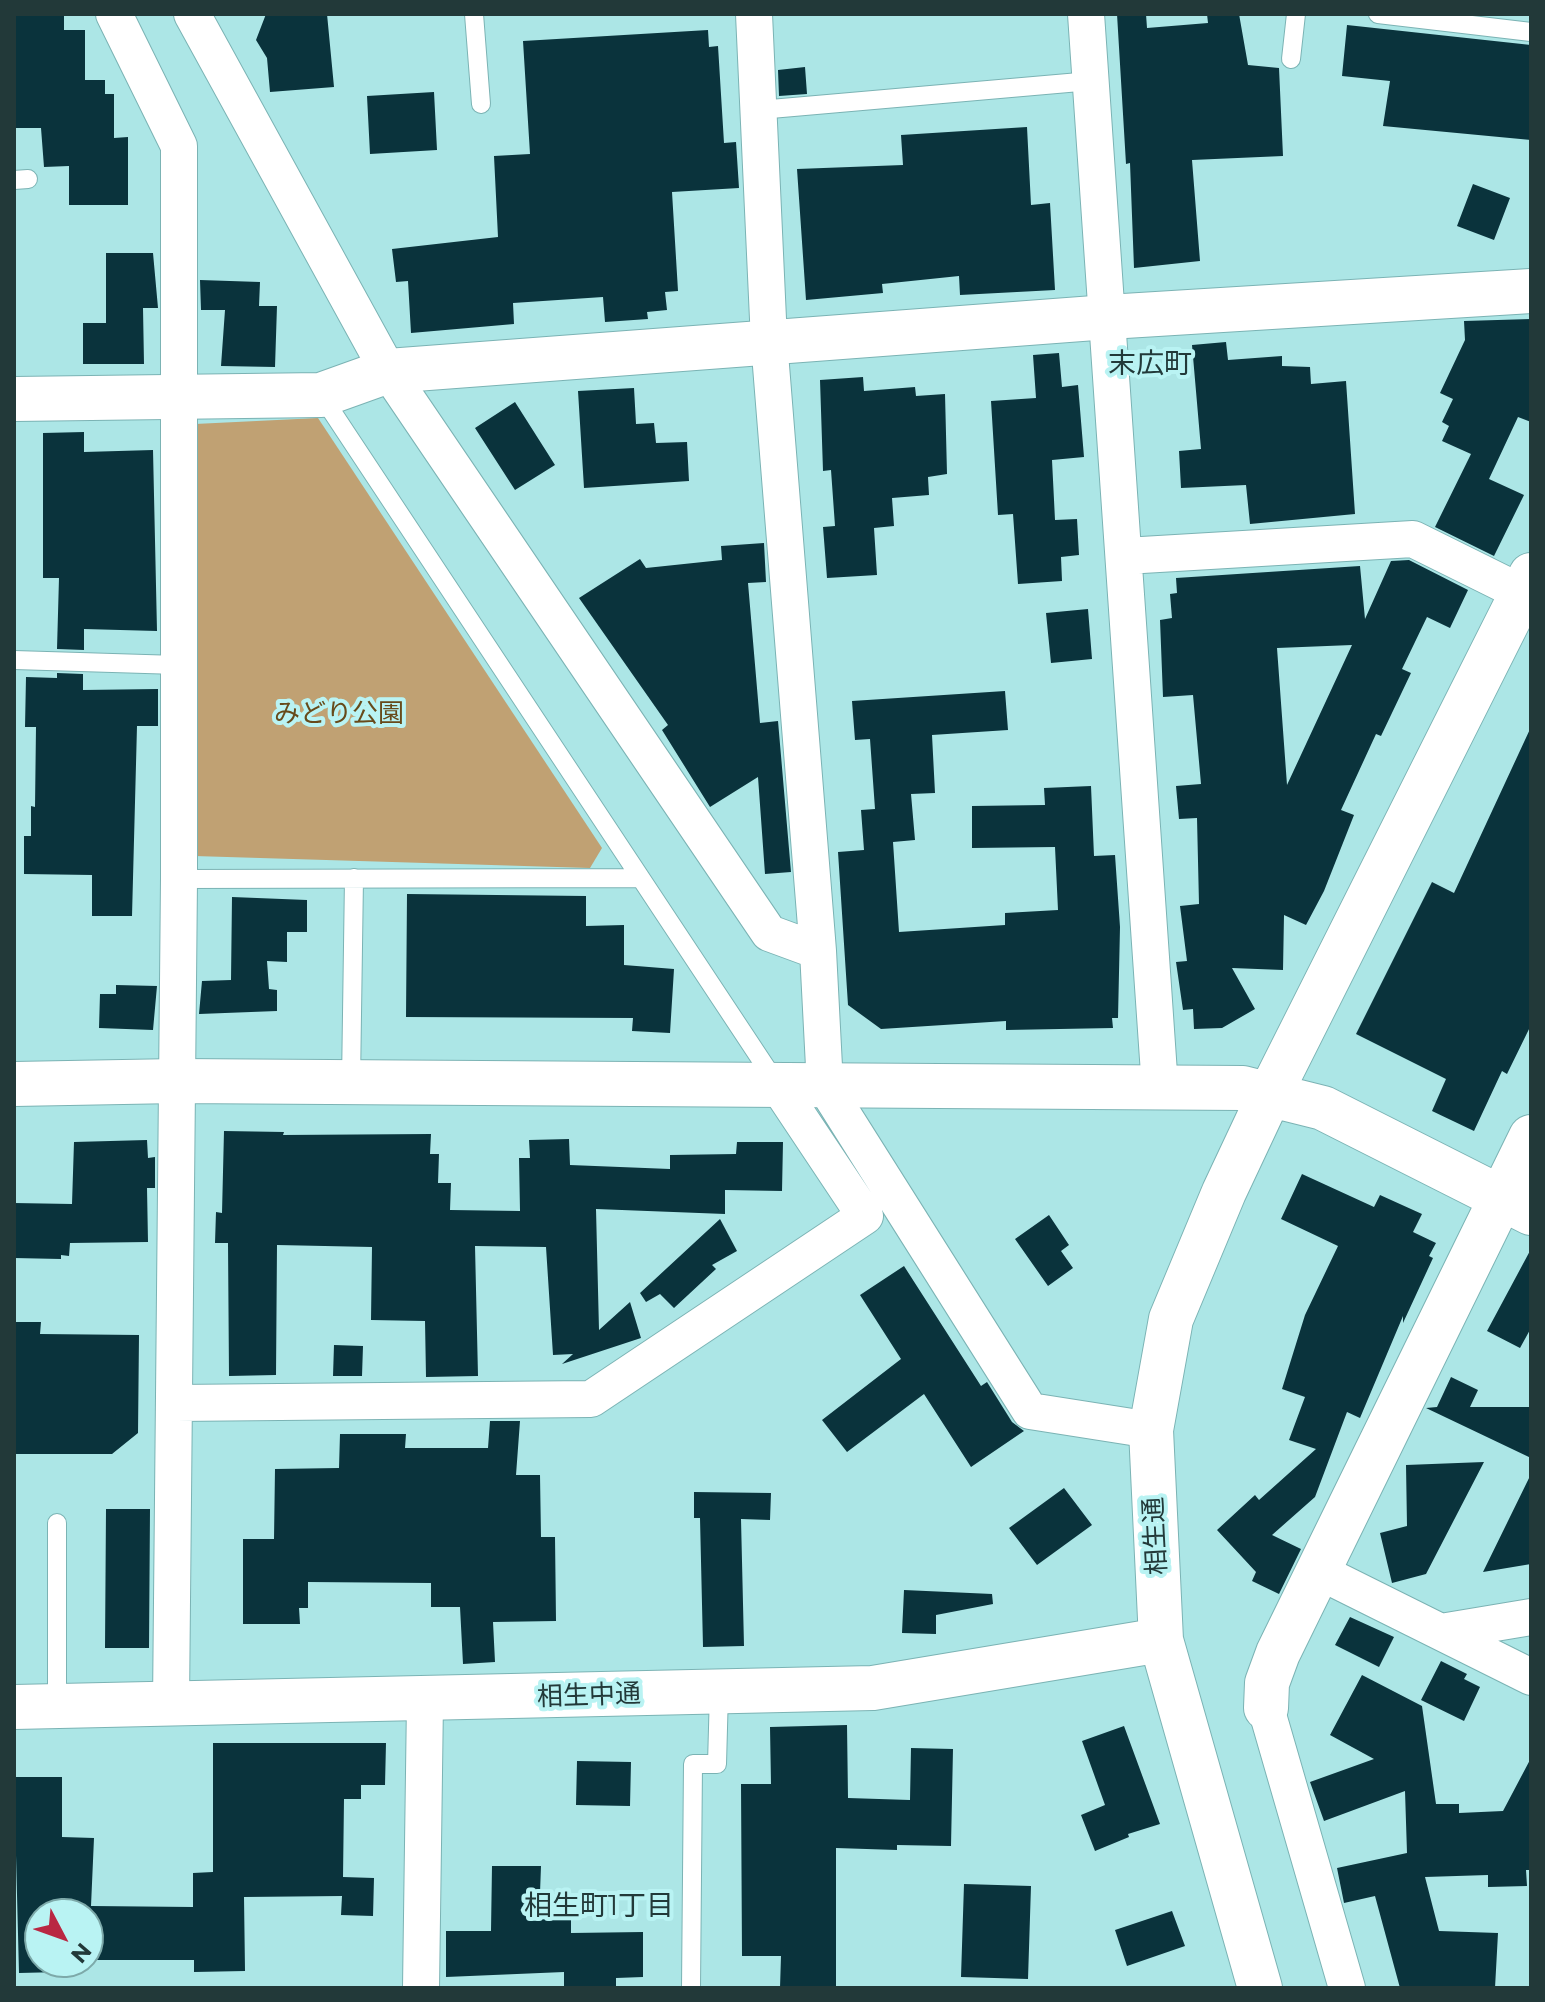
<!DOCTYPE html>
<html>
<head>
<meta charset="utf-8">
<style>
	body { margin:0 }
	#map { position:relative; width:1545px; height:2002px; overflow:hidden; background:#ace6e6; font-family:Montserrat,sans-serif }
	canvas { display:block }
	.frame { position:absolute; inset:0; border:16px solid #223939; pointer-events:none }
	.north { position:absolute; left:24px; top:1898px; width:80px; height:80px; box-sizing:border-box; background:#b9f3f3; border:2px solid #7da9a9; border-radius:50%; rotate:131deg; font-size:22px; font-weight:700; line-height:32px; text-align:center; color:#223939 }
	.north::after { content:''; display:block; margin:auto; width:28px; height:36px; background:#b92742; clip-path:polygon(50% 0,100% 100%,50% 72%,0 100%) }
</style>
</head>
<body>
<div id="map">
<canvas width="1545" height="2002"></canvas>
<div class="frame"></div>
<div class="north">N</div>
</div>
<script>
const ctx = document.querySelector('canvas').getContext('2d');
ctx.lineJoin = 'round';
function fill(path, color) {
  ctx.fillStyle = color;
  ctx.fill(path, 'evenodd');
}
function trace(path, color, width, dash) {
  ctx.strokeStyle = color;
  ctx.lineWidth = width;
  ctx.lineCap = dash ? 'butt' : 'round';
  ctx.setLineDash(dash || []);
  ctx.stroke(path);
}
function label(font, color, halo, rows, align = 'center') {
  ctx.font = font + ' Montserrat,"Noto Sans JP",sans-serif';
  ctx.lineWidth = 8;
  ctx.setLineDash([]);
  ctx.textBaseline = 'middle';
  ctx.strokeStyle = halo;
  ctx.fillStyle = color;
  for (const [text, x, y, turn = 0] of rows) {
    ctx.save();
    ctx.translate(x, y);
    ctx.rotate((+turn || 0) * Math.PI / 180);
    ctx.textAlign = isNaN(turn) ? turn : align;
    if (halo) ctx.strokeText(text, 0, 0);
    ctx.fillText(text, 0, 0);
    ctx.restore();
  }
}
fill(new Path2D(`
	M318,418L602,848L590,868L194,856L195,424Z`), '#c0a173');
fill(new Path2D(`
	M14,14H64V30H85V80H105V94H114V138L128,137V205H69V166L44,167L41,128H14Z
	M266,14H327L334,87L270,92L267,58L256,40Z
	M1117,14H1146L1147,28L1208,23L1207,14H1239L1248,65L1279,68L1283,156L1192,160L1200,261L1134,268L1130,163L1126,164Z
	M1347,25L1531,45V140L1383,126L1390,81L1342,76Z
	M708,30L709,47L718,46L724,143L736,142L739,188L672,192L678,291L665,292L667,310L647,312L648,319L605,322L603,297L513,303L514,324L411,333L408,281L396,282L392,249L498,237L494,156L530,154L523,41Z
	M805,67L807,94L779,96L778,70Z
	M434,92L437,150L370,154L367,96Z
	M1027,127L1031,205L1050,203L1055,290L960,295L959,276L882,284L883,293L806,300L797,169L903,165L901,135Z
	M1473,184L1510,198L1494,240L1457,226Z
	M106,253H153L158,308H143L144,364H83V323H106Z
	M200,280L260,282L259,306H277L275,367L221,366L225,310H201Z
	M1531,319V422L1518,417L1489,479L1524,495L1494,556L1435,527L1471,454L1442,441L1449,426L1442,422L1453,399L1440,393L1465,340L1464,321Z
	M1226,342L1228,360L1282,356V366L1310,367L1311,384L1346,381L1355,514L1250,524L1246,485L1181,488L1179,451L1201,449L1192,345Z
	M1059,353L1062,387L1078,385L1084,457L1052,460L1055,520L1077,519L1079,555L1061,557L1062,581L1018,584L1013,514L998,515L991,401L1036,398L1033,355Z
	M863,377L864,391L915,387L916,396L945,394L947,474L928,477L929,495L892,498L894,526L874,528L877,575L827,578L823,527L835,526L831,470L823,471L820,380Z
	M634,388L636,424L654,423L656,443L687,442L689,481L584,488L578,391Z
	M515,402L555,465L515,490L475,428Z
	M84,432V452L153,450L157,631L84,629V650L57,649L59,578H43V433Z
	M764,543L766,582L748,583L760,723L778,721L791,872L765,874L758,777L710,807L662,730L668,725L579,598L640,559L646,568L722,560L721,546Z
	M1409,560L1468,590L1450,628L1427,617L1402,669L1411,673L1381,736L1376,734L1341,810L1354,815L1324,891L1306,925L1284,915L1283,970L1232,968L1255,1009L1222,1028L1194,1029L1193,1009L1183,1010L1176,962L1187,961L1180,906L1199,904L1197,818L1179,819L1176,786L1201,784L1193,695L1163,697L1160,620L1172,618L1170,594L1177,593L1176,578L1360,566L1365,619L1391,561ZM1352,645L1287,785L1277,648Z
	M1088,609L1092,659L1051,663L1046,613Z
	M57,673L83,674V690L158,689V726H137L132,916H92V875L24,874V836H31V806L35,807L36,727H25L26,677L57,678Z
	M1005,691L1008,730L932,735L935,793L911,794L915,840L893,842L899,932L1005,925V913L1058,910L1055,847L972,848V806L1045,805L1044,788L1091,786L1094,856L1115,855L1120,927L1118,1018H1112L1113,1028L1006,1030V1021L881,1029L848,1005L838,852L864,850L861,810L875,809L870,739L855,740L852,701Z
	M1531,727V1025L1507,1074L1502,1071L1474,1131L1432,1111L1446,1079L1356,1034L1432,882L1454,893Z
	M407,894L586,896V926L624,925V965L674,969L670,1033L632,1031L633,1018L406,1017Z
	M232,897L307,900V932H287V962L267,961L269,989L277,990V1011L199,1014L202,981L231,980Z
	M116,985L157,986L153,1030L99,1028L100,994H116Z
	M224,1131L284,1132L283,1135L431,1134L430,1154H439L438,1183H451L450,1210L520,1211L519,1158H530L529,1140L569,1139L570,1165L670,1169V1155L736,1154L737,1142H783L782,1191L725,1190V1214L596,1209L599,1330L630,1302L641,1338L562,1364L573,1354L553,1355L546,1247L475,1246L478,1376L426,1377L425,1321L371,1320L372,1247L277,1245L276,1375L229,1376L228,1243H215L216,1212L222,1213Z
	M147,1140L148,1158L155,1157V1188H147L148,1242L70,1243L69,1256L61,1255V1259L14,1258V1203L72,1204L74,1142Z
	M1302,1174L1374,1207L1380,1195L1422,1214L1413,1232L1436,1243L1429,1256L1433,1258L1403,1323V1316L1360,1418L1347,1412L1315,1497L1272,1535L1301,1549L1279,1594L1252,1581L1256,1572L1217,1530L1255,1495L1259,1500L1316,1449L1289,1440L1305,1397L1282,1389L1305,1315L1338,1246L1281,1219Z
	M1049,1215L1069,1245L1061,1251L1073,1268L1048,1286L1015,1239Z
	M720,1219L737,1251L712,1265L716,1269L674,1308L660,1294L646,1302L640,1293Z
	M1531,1249V1328L1520,1348L1487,1331Z
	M904,1266L981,1386L987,1382L1012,1422L1024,1431L971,1467L924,1394L847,1452L822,1420L901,1359L860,1295Z
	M14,1322H41L40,1334L139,1335L138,1433L112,1454H14Z
	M334,1345L363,1346L362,1376H333Z
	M1451,1377L1478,1390L1470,1407H1531V1458L1426,1408L1437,1407Z
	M490,1421H520L516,1475H540L541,1537H555L556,1621L493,1622L495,1662L463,1664L460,1607H431V1583L308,1582V1608H299L300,1624H243V1539H274L275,1469L339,1468L340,1434H406L405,1448H488Z
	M1484,1462L1426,1574L1392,1583L1380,1533L1407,1526L1406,1465Z
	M1531,1474V1564L1483,1572Z
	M1064,1488L1092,1525L1037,1565L1009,1528Z
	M694,1492L771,1493L770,1520L741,1519L744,1646L703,1647L700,1518H694Z
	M106,1509H150L149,1648H105Z
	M904,1590L992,1594L993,1604L936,1615V1634L902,1633Z
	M1350,1617L1394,1637L1379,1667L1335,1645Z
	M1441,1661L1467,1674L1464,1679L1480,1687L1464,1721L1421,1700Z
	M1362,1675L1422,1706L1436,1804H1459V1813L1503,1811L1531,1758V1870H1526L1527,1886L1488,1887V1875L1425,1877L1439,1931L1498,1933L1495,1988H1400L1375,1896L1344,1903L1337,1868L1407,1853L1405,1791L1324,1821L1310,1782L1374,1759L1330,1735Z
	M847,1725L848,1798L910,1800L911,1748L953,1749L951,1846L897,1845V1850L836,1848V1988H780L781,1956H742L741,1784H771L770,1727Z
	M1124,1726L1160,1824L1128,1834L1129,1837L1095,1851L1081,1815L1105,1805L1082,1741Z
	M213,1743H386L385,1785H361V1799H344L343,1877L374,1878L373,1916L341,1915L342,1896L244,1897L245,1971L194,1972V1960H88V1914H40V1962H60V1972L19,1973L14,1777H62V1837L94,1838L91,1906L193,1907V1873L213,1872Z
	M577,1761L631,1762L630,1806L576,1805Z
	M492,1866H541L540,1893H571V1933L643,1932V1977L616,1978V1988H564V1972L446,1977V1931H491Z
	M964,1884L1031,1886L1028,1979L961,1977Z
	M1172,1911L1185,1946L1127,1966L1115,1930Z`), '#0a333c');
const lane = new Path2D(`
	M474,14L481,104
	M1378,14L1531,32
	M1291,59L1296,14
	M759,110L1091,81
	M14,180L28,179
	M321,395L775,1081
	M14,660L178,665
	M179,879L639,878
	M351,1082L354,878
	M57,1523V1706
	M691,1988L693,1764H717L719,1692`);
const street = new Path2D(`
	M114,14L179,146V879L171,1704
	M192,14L388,371L769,933L818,951
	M754,14L769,341L818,951L825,1086L1030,1411L1151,1430
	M1086,14L1160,1088
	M1125,556L1413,539L1522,593
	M176,1403L591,1399L865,1216L779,1087
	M1318,1571L1531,1677
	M1441,1632L1531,1617
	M1266,1708L1347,1988
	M421,1988L425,1701`);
const secondary = new Path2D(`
	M14,399L321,395L388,371L1108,317L1531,291
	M14,1084L177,1081L1243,1088L1323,1108L1531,1213
	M14,1707L873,1688L1161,1640
	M1266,1708L1267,1683L1278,1653L1531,1137
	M1260,1988L1161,1640L1151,1430L1171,1319L1224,1192L1271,1092L1531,575`);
trace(lane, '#7bb3b4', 20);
trace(street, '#7bb3b4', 38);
trace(secondary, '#7bb3b4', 46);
trace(lane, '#fff', 18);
trace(street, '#fff', 36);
trace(secondary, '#fff', 44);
label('26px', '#674a1a', '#b9f3f3', [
	["みどり公園",339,714]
]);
label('26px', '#223939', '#b9f3f3', [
	["相生通",1156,1536,-93],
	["相生中通",589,1696,-2]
]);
label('28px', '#223939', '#b9f3f3', [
	["末広町",1150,365],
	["相生町1丁目",599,1907]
]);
</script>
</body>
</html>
